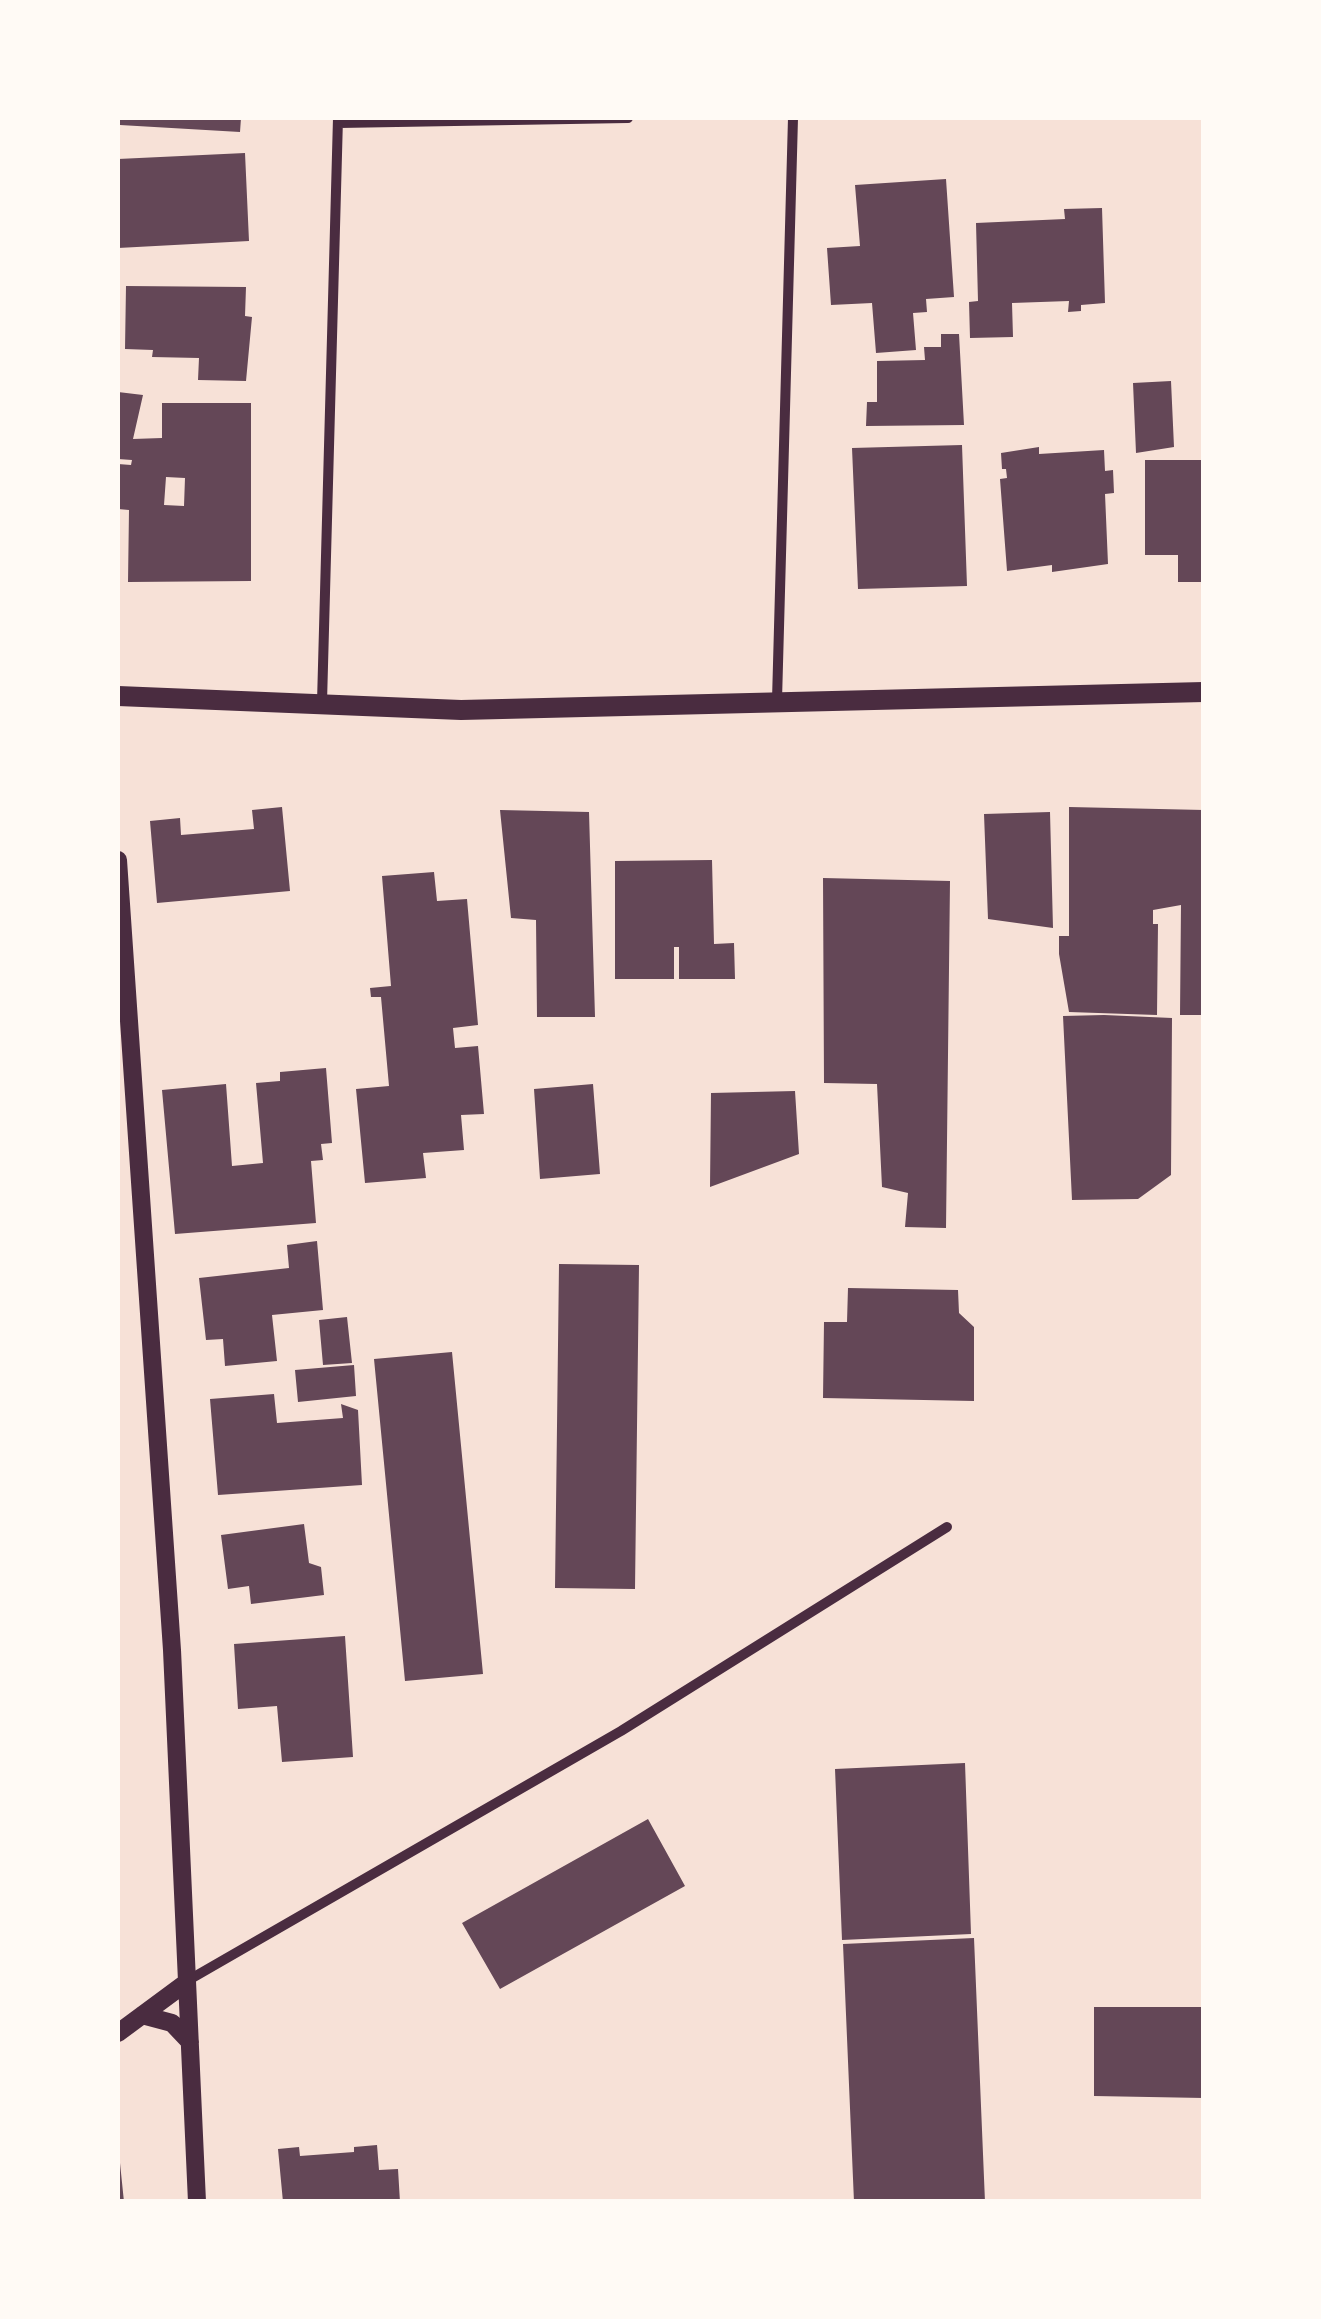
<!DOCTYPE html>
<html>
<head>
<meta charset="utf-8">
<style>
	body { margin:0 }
	#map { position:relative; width:1321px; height:2319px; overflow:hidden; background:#f7e1d7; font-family:"Exo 2",sans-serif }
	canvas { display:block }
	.frame { position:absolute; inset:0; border:120px solid #fffaf5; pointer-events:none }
</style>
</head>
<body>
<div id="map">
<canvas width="1321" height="2319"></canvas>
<div class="frame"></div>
</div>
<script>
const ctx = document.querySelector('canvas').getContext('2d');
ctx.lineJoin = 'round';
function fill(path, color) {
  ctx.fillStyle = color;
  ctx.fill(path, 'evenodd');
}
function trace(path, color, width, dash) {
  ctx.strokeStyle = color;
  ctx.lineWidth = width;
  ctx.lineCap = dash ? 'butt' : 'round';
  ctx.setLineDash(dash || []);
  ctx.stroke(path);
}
fill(new Path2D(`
	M120,118H241L240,132L120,125Z
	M245,153L249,241L118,248V159Z
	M946,179L954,297L926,299L927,312L913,313L916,350L876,353L872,303L831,305L827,248L860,246L855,185Z
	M1102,208L1105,303L1081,305V311L1068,312L1069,301L1012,303L1013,337L970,338L969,302L978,301L976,223L1065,219L1064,209Z
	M126,286L246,287L245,316L252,317L246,381L198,380L199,358L152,357L153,350L125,349Z
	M941,334H959L964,425L866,426L867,402H877V361L925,360L924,347H941Z
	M1171,381L1174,447L1136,453L1133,383Z
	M118,392L143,395L133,439L162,438V403H251V581L128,582L129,510L118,509V464L131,465L132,460L118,459ZM166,477L185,478L184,506L164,505Z
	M962,445L967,586L858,589L852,448Z
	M1039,447V454L1104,450L1105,471L1113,470L1114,493L1105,494L1108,564L1052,572V565L1007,571L1000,479L1007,478L1006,469H1002L1001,453Z
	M1145,460H1204V582H1178V555H1145Z
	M282,807L290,891L157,903L150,821L180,818L181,835L254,829L252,810Z
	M1069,807L1204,810V1015H1180L1181,905L1153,910V924H1158L1157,1015L1069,1012L1059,954V936H1069Z
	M500,810L589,812L595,1017H537L536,920L511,918Z
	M1050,812L1053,928L988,919L984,814Z
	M712,860L714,944L734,943L735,979H679V947H674V979H615V861Z
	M434,872L437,901L467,899L478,1025L453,1028L455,1048L478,1046L484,1114L461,1115L464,1150L423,1153L426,1178L365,1183L356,1089L389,1086L381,997H371L370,988L391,986L382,876Z
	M823,878L950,881L946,1228L905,1227L908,1193L882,1187L877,1084L824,1083Z
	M1104,1015L1172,1018L1171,1175L1138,1199L1072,1200L1063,1016Z
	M326,1068L332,1143L321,1144L323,1160L311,1161L316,1223L175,1234L162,1090L226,1084L232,1166L263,1163L256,1083L280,1081V1072Z
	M593,1084L600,1174L540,1179L534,1089Z
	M795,1091L799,1154L710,1187L711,1093Z
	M317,1241L323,1310L272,1315L277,1361L225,1366L223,1339L206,1340L199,1278L289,1268L287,1245Z
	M559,1264L639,1265L635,1589L555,1588Z
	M848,1288L958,1290L959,1313L974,1327V1401L823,1398L824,1322H847Z
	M347,1317L352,1363L323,1365L319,1320Z
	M452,1352L483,1674L405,1681L374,1359Z
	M354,1365L356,1396L298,1402L295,1370Z
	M274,1394L277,1423L343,1418L341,1404L358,1410L362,1485L218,1495L210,1399Z
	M304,1524L309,1563L321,1567L324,1595L251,1604L249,1586L228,1589L221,1535Z
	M345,1636L353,1757L282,1762L277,1706L238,1709L234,1644Z
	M965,1763L971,1934L842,1940L835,1769Z
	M648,1819L685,1886L500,1989L462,1923Z
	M974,1938L985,2202H854L843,1944Z
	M1094,2007H1204V2098L1094,2096Z
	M377,2145L379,2170L398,2169L400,2202H283L278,2149L299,2147L300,2156L354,2152V2147Z
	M118,2163H120L124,2202H118Z`), '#644757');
trace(new Path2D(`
	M339,123L628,118
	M777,700L793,118
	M322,702L338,118
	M187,1981L621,1731L947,1527`), '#4a2c40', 10);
trace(new Path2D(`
	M118,860L172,1650L197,2202
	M142,2015L172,2023L190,2042
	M118,2033L187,1982`), '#4a2c40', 18);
trace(new Path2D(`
	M118,696L461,710L1204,692`), '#4a2c40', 20);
</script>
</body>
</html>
